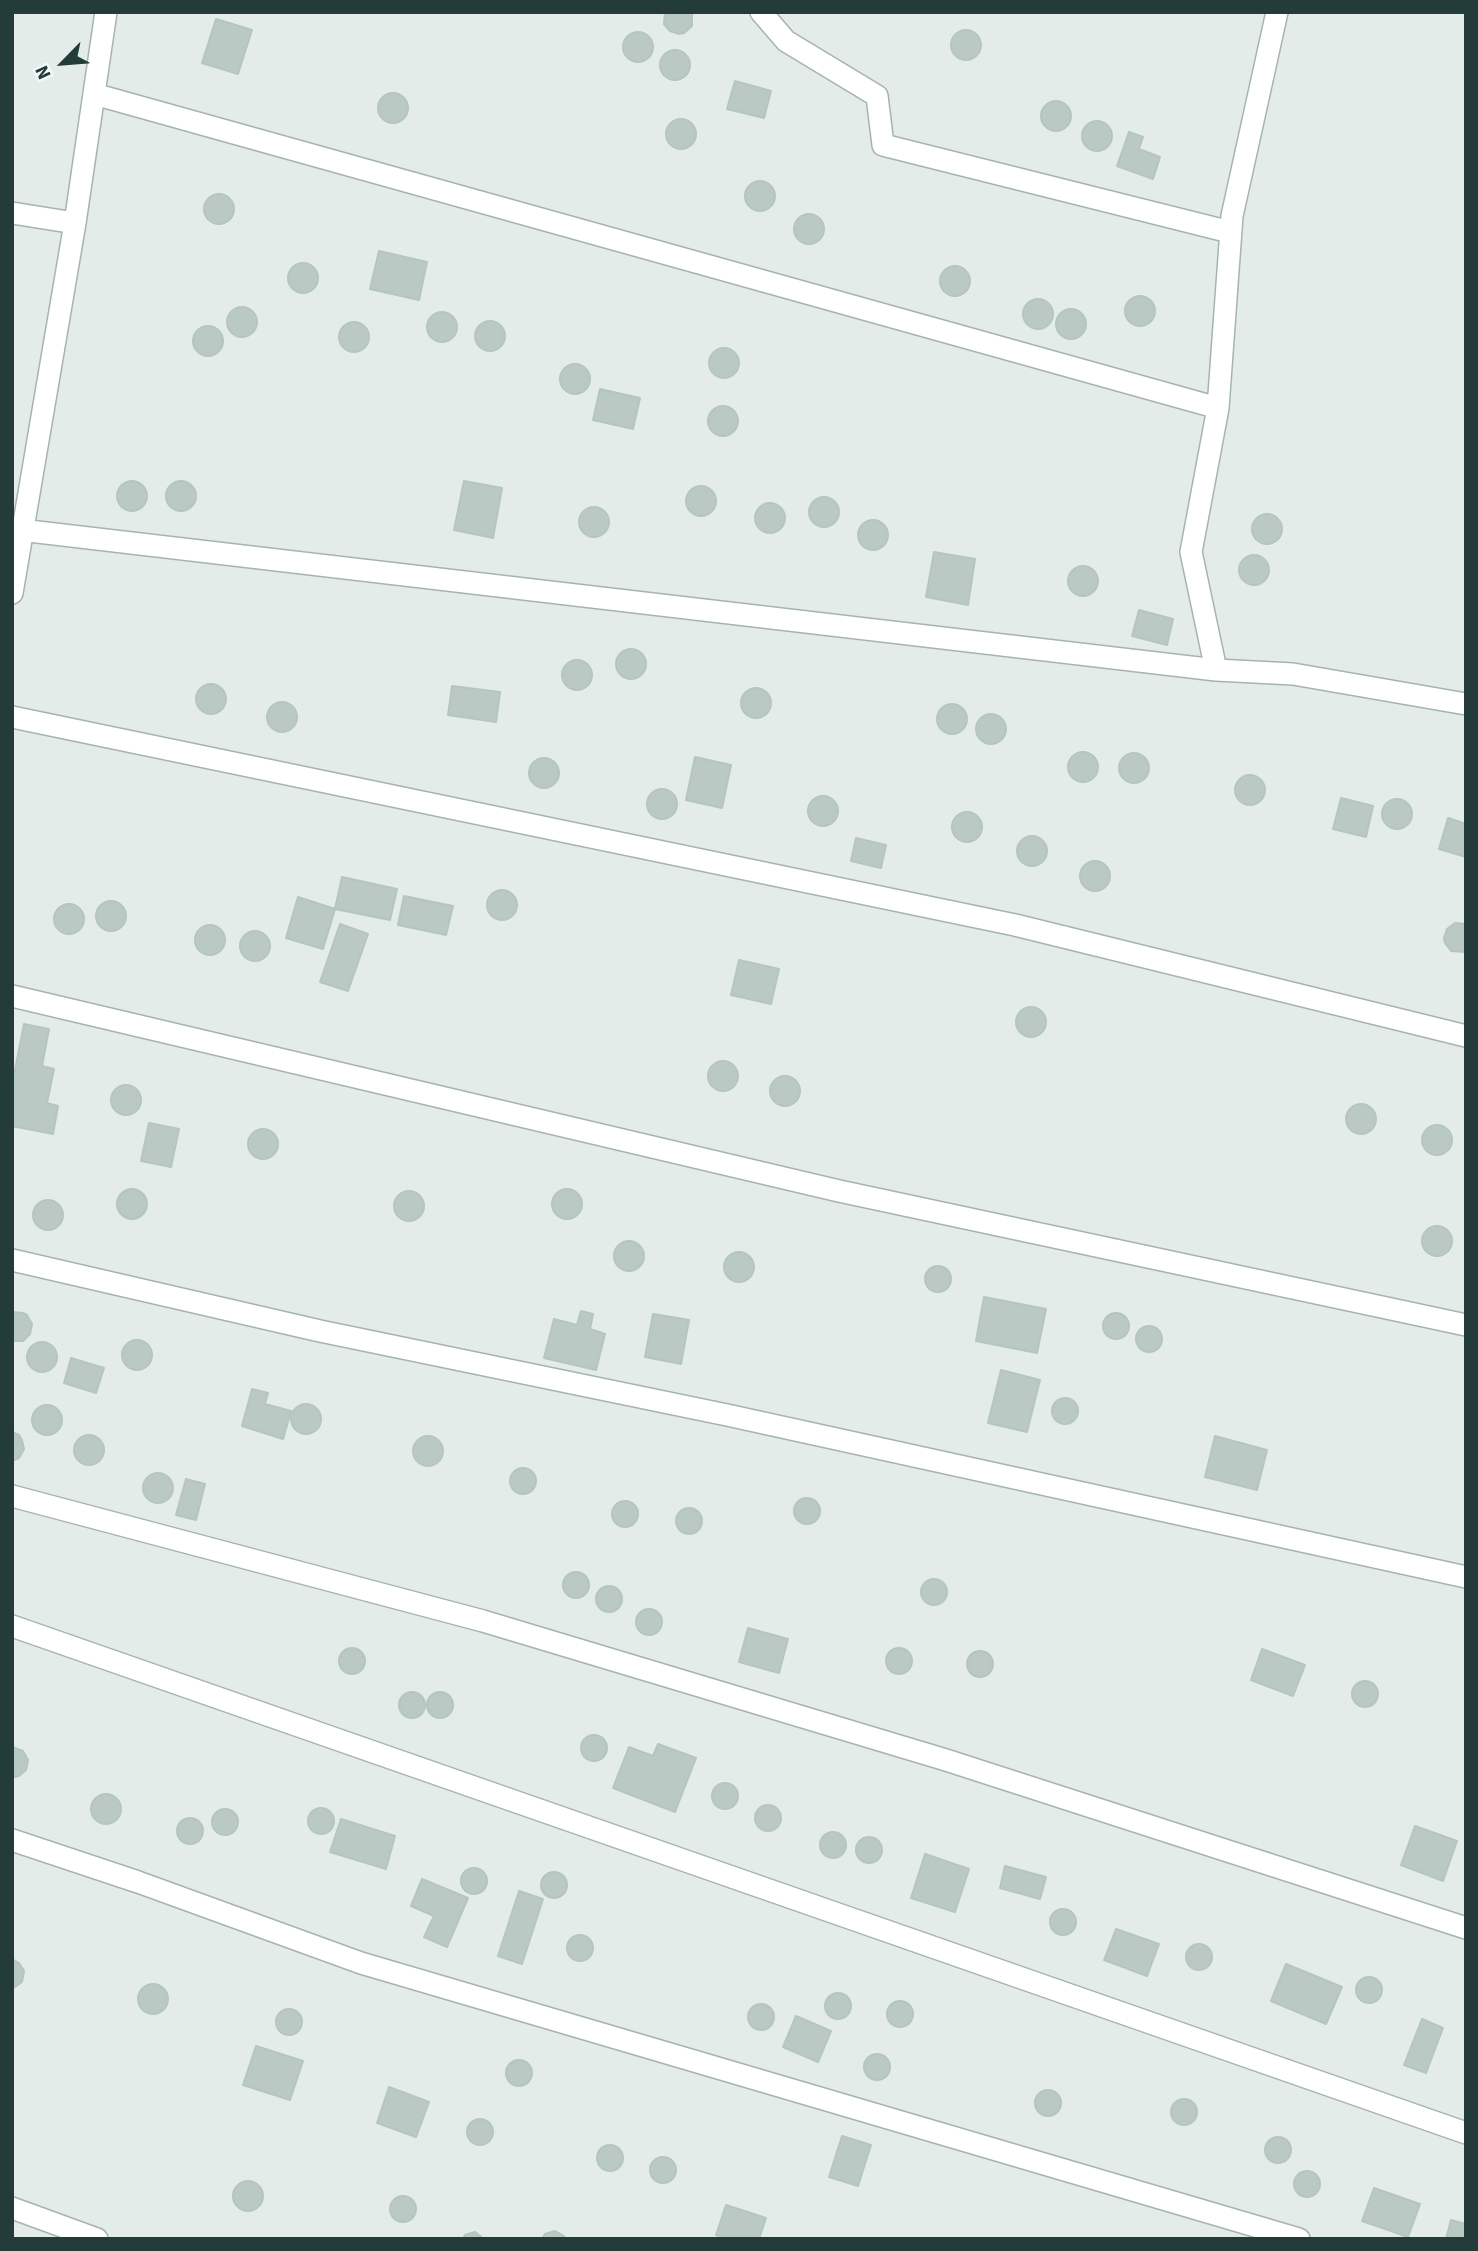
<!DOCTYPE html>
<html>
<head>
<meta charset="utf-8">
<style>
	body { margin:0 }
	#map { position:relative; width:1478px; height:2251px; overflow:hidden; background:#e3ece9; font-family:"Source Sans 3",sans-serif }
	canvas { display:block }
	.frame { position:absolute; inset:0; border:14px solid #233c39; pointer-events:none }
	.north { position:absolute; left:28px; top:28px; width:70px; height:70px; -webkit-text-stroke:5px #f3f8f6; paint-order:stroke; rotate:245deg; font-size:19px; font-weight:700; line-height:28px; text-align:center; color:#233c39 }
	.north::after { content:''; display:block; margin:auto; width:24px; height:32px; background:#233c39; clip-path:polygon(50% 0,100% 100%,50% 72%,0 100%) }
</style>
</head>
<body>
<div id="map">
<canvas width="1478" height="2251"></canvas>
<div class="frame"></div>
<div class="north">N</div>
</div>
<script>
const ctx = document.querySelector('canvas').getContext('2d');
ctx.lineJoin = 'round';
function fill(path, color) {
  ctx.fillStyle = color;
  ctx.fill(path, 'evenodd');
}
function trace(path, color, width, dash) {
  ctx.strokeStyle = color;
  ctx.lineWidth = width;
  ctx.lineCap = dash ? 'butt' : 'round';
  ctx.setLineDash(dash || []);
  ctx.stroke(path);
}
const building = new Path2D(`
	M665,12H692V26L684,33L679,34L670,31L664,24Z
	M216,19L252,30L238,74L202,63Z
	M951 45a15 15 0 1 1 30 0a15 15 0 1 1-30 0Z
	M623 47a15 15 0 1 1 30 0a15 15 0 1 1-30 0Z
	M660 65a15 15 0 1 1 30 0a15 15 0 1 1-30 0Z
	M735,81L771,91L764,118L727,109Z
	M378 108a15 15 0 1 1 30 0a15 15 0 1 1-30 0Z
	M1041 116a15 15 0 1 1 30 0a15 15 0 1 1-30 0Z
	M666 134a15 15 0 1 1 30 0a15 15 0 1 1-30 0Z
	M1082 136a15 15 0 1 1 30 0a15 15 0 1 1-30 0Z
	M1129,132L1143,137L1139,149L1160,157L1153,179L1117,166Z
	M745 196a15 15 0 1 1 30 0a15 15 0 1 1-30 0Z
	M204 209a15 15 0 1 1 30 0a15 15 0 1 1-30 0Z
	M794 229a15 15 0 1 1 30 0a15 15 0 1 1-30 0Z
	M379,251L427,262L419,300L370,289Z
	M288 278a15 15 0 1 1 30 0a15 15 0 1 1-30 0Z
	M940 281a15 15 0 1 1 30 0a15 15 0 1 1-30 0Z
	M1125 311a15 15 0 1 1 30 0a15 15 0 1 1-30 0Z
	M1023 314a15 15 0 1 1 30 0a15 15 0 1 1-30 0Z
	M227 322a15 15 0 1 1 30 0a15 15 0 1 1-30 0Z
	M1056 324a15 15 0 1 1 30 0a15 15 0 1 1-30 0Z
	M427 327a15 15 0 1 1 30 0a15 15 0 1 1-30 0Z
	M475 336a15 15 0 1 1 30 0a15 15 0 1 1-30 0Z
	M339 337a15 15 0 1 1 30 0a15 15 0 1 1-30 0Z
	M193 341a15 15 0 1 1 30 0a15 15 0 1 1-30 0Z
	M709 363a15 15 0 1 1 30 0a15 15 0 1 1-30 0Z
	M560 379a15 15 0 1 1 30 0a15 15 0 1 1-30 0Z
	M600,389L640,398L633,429L593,420Z
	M708 421a15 15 0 1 1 30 0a15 15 0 1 1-30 0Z
	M117 496a15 15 0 1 1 30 0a15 15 0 1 1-30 0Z
	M464,481L502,488L493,538L454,530Z
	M166 496a15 15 0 1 1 30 0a15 15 0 1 1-30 0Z
	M686 501a15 15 0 1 1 30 0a15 15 0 1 1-30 0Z
	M809 512a15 15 0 1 1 30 0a15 15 0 1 1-30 0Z
	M755 518a15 15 0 1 1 30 0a15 15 0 1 1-30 0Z
	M579 522a15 15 0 1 1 30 0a15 15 0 1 1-30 0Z
	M1252 529a15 15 0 1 1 30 0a15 15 0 1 1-30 0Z
	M858 535a15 15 0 1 1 30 0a15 15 0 1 1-30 0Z
	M934,552L975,559L968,605L926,597Z
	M1239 570a15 15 0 1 1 30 0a15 15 0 1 1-30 0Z
	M1068 581a15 15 0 1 1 30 0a15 15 0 1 1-30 0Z
	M1139,610L1173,619L1167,645L1132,636Z
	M616 664a15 15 0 1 1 30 0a15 15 0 1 1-30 0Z
	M562 675a15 15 0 1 1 30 0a15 15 0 1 1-30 0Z
	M196 699a15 15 0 1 1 30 0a15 15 0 1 1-30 0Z
	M452,686L500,692L496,722L448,715Z
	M741 703a15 15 0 1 1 30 0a15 15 0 1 1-30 0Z
	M267 717a15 15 0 1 1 30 0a15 15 0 1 1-30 0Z
	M937 719a15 15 0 1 1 30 0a15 15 0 1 1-30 0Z
	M976 729a15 15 0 1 1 30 0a15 15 0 1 1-30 0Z
	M1068 767a15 15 0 1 1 30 0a15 15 0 1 1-30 0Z
	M1119 768a15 15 0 1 1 30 0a15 15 0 1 1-30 0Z
	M695,757L731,765L722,808L686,800Z
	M529 773a15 15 0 1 1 30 0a15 15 0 1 1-30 0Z
	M1235 790a15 15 0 1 1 30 0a15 15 0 1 1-30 0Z
	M647 804a15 15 0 1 1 30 0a15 15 0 1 1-30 0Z
	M808 811a15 15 0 1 1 30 0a15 15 0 1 1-30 0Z
	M1341,798L1373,806L1366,837L1333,829Z
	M1382 814a15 15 0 1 1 30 0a15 15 0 1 1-30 0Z
	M952 827a15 15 0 1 1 30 0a15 15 0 1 1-30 0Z
	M1448,818L1466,824V857L1439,849Z
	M1017 851a15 15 0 1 1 30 0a15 15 0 1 1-30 0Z
	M856,838L886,845L881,868L851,861Z
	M1080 876a15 15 0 1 1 30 0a15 15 0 1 1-30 0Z
	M342,877L397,889L390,920L335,909Z
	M487 905a15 15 0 1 1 30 0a15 15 0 1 1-30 0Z
	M404,896L453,906L446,935L398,925Z
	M298,897L335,909L323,949L286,938Z
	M96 916a15 15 0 1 1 30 0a15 15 0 1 1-30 0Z
	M54 919a15 15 0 1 1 30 0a15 15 0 1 1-30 0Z
	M1455,923L1466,924L1465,952L1451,951L1445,943L1444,938L1447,929Z
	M340,924L368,934L348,991L320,982Z
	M195 940a15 15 0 1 1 30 0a15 15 0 1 1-30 0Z
	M240 946a15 15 0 1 1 30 0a15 15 0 1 1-30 0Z
	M739,960L779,969L771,1004L731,995Z
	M1016 1022a15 15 0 1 1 30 0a15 15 0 1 1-30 0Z
	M24,1024L49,1029L42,1066L54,1069L47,1103L58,1106L53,1134L12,1126V1085Z
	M708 1076a15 15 0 1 1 30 0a15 15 0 1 1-30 0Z
	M770 1091a15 15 0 1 1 30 0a15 15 0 1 1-30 0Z
	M111 1100a15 15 0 1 1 30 0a15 15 0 1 1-30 0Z
	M1346 1119a15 15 0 1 1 30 0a15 15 0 1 1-30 0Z
	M149,1123L179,1129L171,1167L141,1161Z
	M1422 1140a15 15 0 1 1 30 0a15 15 0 1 1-30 0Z
	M248 1144a15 15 0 1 1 30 0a15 15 0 1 1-30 0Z
	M117 1204a15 15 0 1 1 30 0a15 15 0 1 1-30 0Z
	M552 1204a15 15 0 1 1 30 0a15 15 0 1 1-30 0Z
	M394 1206a15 15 0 1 1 30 0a15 15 0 1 1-30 0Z
	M33 1215a15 15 0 1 1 30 0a15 15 0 1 1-30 0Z
	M1422 1241a15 15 0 1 1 30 0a15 15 0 1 1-30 0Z
	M614 1256a15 15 0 1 1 30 0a15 15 0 1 1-30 0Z
	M724 1267a15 15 0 1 1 30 0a15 15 0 1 1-30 0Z
	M925 1279a13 13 0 1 1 26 0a13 13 0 1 1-26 0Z
	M984,1297L1046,1309L1037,1353L976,1341Z
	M581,1311L593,1314L590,1329L605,1334L596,1370L544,1358L554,1319L577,1325Z
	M12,1312L23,1313L27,1315L32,1324L30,1334L23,1341H12Z
	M1103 1326a13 13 0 1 1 26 0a13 13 0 1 1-26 0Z
	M653,1314L689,1320L681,1364L645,1357Z
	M1136 1339a13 13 0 1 1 26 0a13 13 0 1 1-26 0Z
	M122 1355a15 15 0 1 1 30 0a15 15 0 1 1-30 0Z
	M27 1357a15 15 0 1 1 30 0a15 15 0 1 1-30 0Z
	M71,1358L104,1368L96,1393L64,1383Z
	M1001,1370L1040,1380L1027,1432L988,1423Z
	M252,1389L268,1393L265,1404L291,1411L283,1439L242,1426Z
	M1052 1411a13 13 0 1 1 26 0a13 13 0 1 1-26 0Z
	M291 1419a15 15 0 1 1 30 0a15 15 0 1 1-30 0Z
	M32 1420a15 15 0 1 1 30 0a15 15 0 1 1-30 0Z
	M12,1432L19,1435L22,1440L24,1449L19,1458L12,1461Z
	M74 1450a15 15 0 1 1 30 0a15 15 0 1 1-30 0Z
	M413 1451a15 15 0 1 1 30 0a15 15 0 1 1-30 0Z
	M1215,1436L1267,1450L1257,1490L1205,1477Z
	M510 1481a13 13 0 1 1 26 0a13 13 0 1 1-26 0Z
	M143 1488a15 15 0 1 1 30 0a15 15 0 1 1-30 0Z
	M186,1479L205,1484L196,1520L176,1515Z
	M794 1511a13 13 0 1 1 26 0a13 13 0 1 1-26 0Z
	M612 1514a13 13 0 1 1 26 0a13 13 0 1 1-26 0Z
	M676 1521a13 13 0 1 1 26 0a13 13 0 1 1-26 0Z
	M563 1585a13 13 0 1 1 26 0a13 13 0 1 1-26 0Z
	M921 1592a13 13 0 1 1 26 0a13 13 0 1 1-26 0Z
	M596 1599a13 13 0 1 1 26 0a13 13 0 1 1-26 0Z
	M636 1622a13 13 0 1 1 26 0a13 13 0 1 1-26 0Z
	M748,1628L788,1639L779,1673L739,1662Z
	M886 1661a13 13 0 1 1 26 0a13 13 0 1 1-26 0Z
	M339 1661a13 13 0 1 1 26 0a13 13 0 1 1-26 0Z
	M1262,1649L1305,1665L1293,1696L1251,1680Z
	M967 1664a13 13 0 1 1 26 0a13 13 0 1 1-26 0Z
	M1352 1694a13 13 0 1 1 26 0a13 13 0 1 1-26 0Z
	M427 1705a13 13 0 1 1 26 0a13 13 0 1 1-26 0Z
	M399 1705a13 13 0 1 1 26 0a13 13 0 1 1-26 0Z
	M581 1748a13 13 0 1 1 26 0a13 13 0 1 1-26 0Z
	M658,1744L696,1758L675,1812L613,1788L629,1747L653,1756Z
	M12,1747L23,1751L28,1760L26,1770L19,1776L14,1777Z
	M712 1796a13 13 0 1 1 26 0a13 13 0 1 1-26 0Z
	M91 1809a15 15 0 1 1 30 0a15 15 0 1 1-30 0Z
	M755 1818a13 13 0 1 1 26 0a13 13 0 1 1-26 0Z
	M308 1821a13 13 0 1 1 26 0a13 13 0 1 1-26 0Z
	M212 1822a13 13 0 1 1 26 0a13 13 0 1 1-26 0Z
	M177 1831a13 13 0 1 1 26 0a13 13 0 1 1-26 0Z
	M341,1819L395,1836L386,1869L330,1852Z
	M1415,1826L1457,1841L1443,1881L1401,1865Z
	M820 1845a13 13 0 1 1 26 0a13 13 0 1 1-26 0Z
	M856 1850a13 13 0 1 1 26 0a13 13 0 1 1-26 0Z
	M925,1854L969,1869L955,1912L911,1898Z
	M1005,1866L1046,1877L1040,1899L1000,1888Z
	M461 1881a13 13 0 1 1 26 0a13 13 0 1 1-26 0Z
	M541 1885a13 13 0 1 1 26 0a13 13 0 1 1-26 0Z
	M422,1879L468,1898L447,1947L424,1937L434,1916L411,1906Z
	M519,1891L543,1899L522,1964L498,1956Z
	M1050 1922a13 13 0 1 1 26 0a13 13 0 1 1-26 0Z
	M1116,1929L1159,1944L1147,1976L1104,1960Z
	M567 1948a13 13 0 1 1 26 0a13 13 0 1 1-26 0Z
	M1186 1957a13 13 0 1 1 26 0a13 13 0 1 1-26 0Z
	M12,1959L19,1963L24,1971L22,1982L12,1989Z
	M1286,1964L1342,1987L1326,2024L1271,2001Z
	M1356 1990a13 13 0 1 1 26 0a13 13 0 1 1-26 0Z
	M138 1999a15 15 0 1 1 30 0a15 15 0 1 1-30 0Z
	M825 2006a13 13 0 1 1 26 0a13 13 0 1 1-26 0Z
	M887 2014a13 13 0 1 1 26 0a13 13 0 1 1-26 0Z
	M748 2017a13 13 0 1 1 26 0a13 13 0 1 1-26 0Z
	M276 2022a13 13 0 1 1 26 0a13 13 0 1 1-26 0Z
	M796,2016L831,2031L818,2062L783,2047Z
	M1422,2019L1443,2028L1426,2073L1404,2065Z
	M256,2046L303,2061L290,2100L243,2085Z
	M864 2067a13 13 0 1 1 26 0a13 13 0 1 1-26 0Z
	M506 2073a13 13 0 1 1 26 0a13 13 0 1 1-26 0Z
	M389,2087L429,2102L416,2137L377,2123Z
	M1035 2103a13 13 0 1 1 26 0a13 13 0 1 1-26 0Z
	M1171 2112a13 13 0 1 1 26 0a13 13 0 1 1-26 0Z
	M467 2132a13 13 0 1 1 26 0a13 13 0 1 1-26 0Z
	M842,2136L871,2145L858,2186L829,2177Z
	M1265 2150a13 13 0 1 1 26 0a13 13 0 1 1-26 0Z
	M597 2158a13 13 0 1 1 26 0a13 13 0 1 1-26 0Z
	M650 2170a13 13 0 1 1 26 0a13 13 0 1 1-26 0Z
	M1294 2184a13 13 0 1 1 26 0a13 13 0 1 1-26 0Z
	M233 2196a15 15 0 1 1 30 0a15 15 0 1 1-30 0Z
	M1374,2188L1420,2204L1408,2237L1362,2221Z
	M390 2209a13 13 0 1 1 26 0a13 13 0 1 1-26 0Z
	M726,2205L766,2218L759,2239H728L716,2235Z
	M1451,2220L1466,2224V2239H1446Z
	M555,2231L564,2236L565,2239H542L545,2234Z
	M475,2232L484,2239H463L465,2235Z`);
fill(building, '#bbc9c5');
trace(building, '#b5c5c1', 2);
const street = new Path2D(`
	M761,12L786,41L877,96L883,145L1230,232
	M94,94L1218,408
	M12,213L75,223
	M12,529L1216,670L1293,674L1466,704
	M12,593L75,223L106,12
	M1216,670L1191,552L1218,408L1232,216L1277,12
	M12,717L1015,925L1466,1036
	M12,996L839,1191L1466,1325
	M12,1260L320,1331L727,1415L1466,1577
	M12,1496L483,1621L946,1760L1466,1928
	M12,1626L1466,2133
	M12,1840L138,1882L361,1963L1299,2239
	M12,2208L97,2239`);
trace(street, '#a6b4b1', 24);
trace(street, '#fff', 21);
</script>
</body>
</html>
